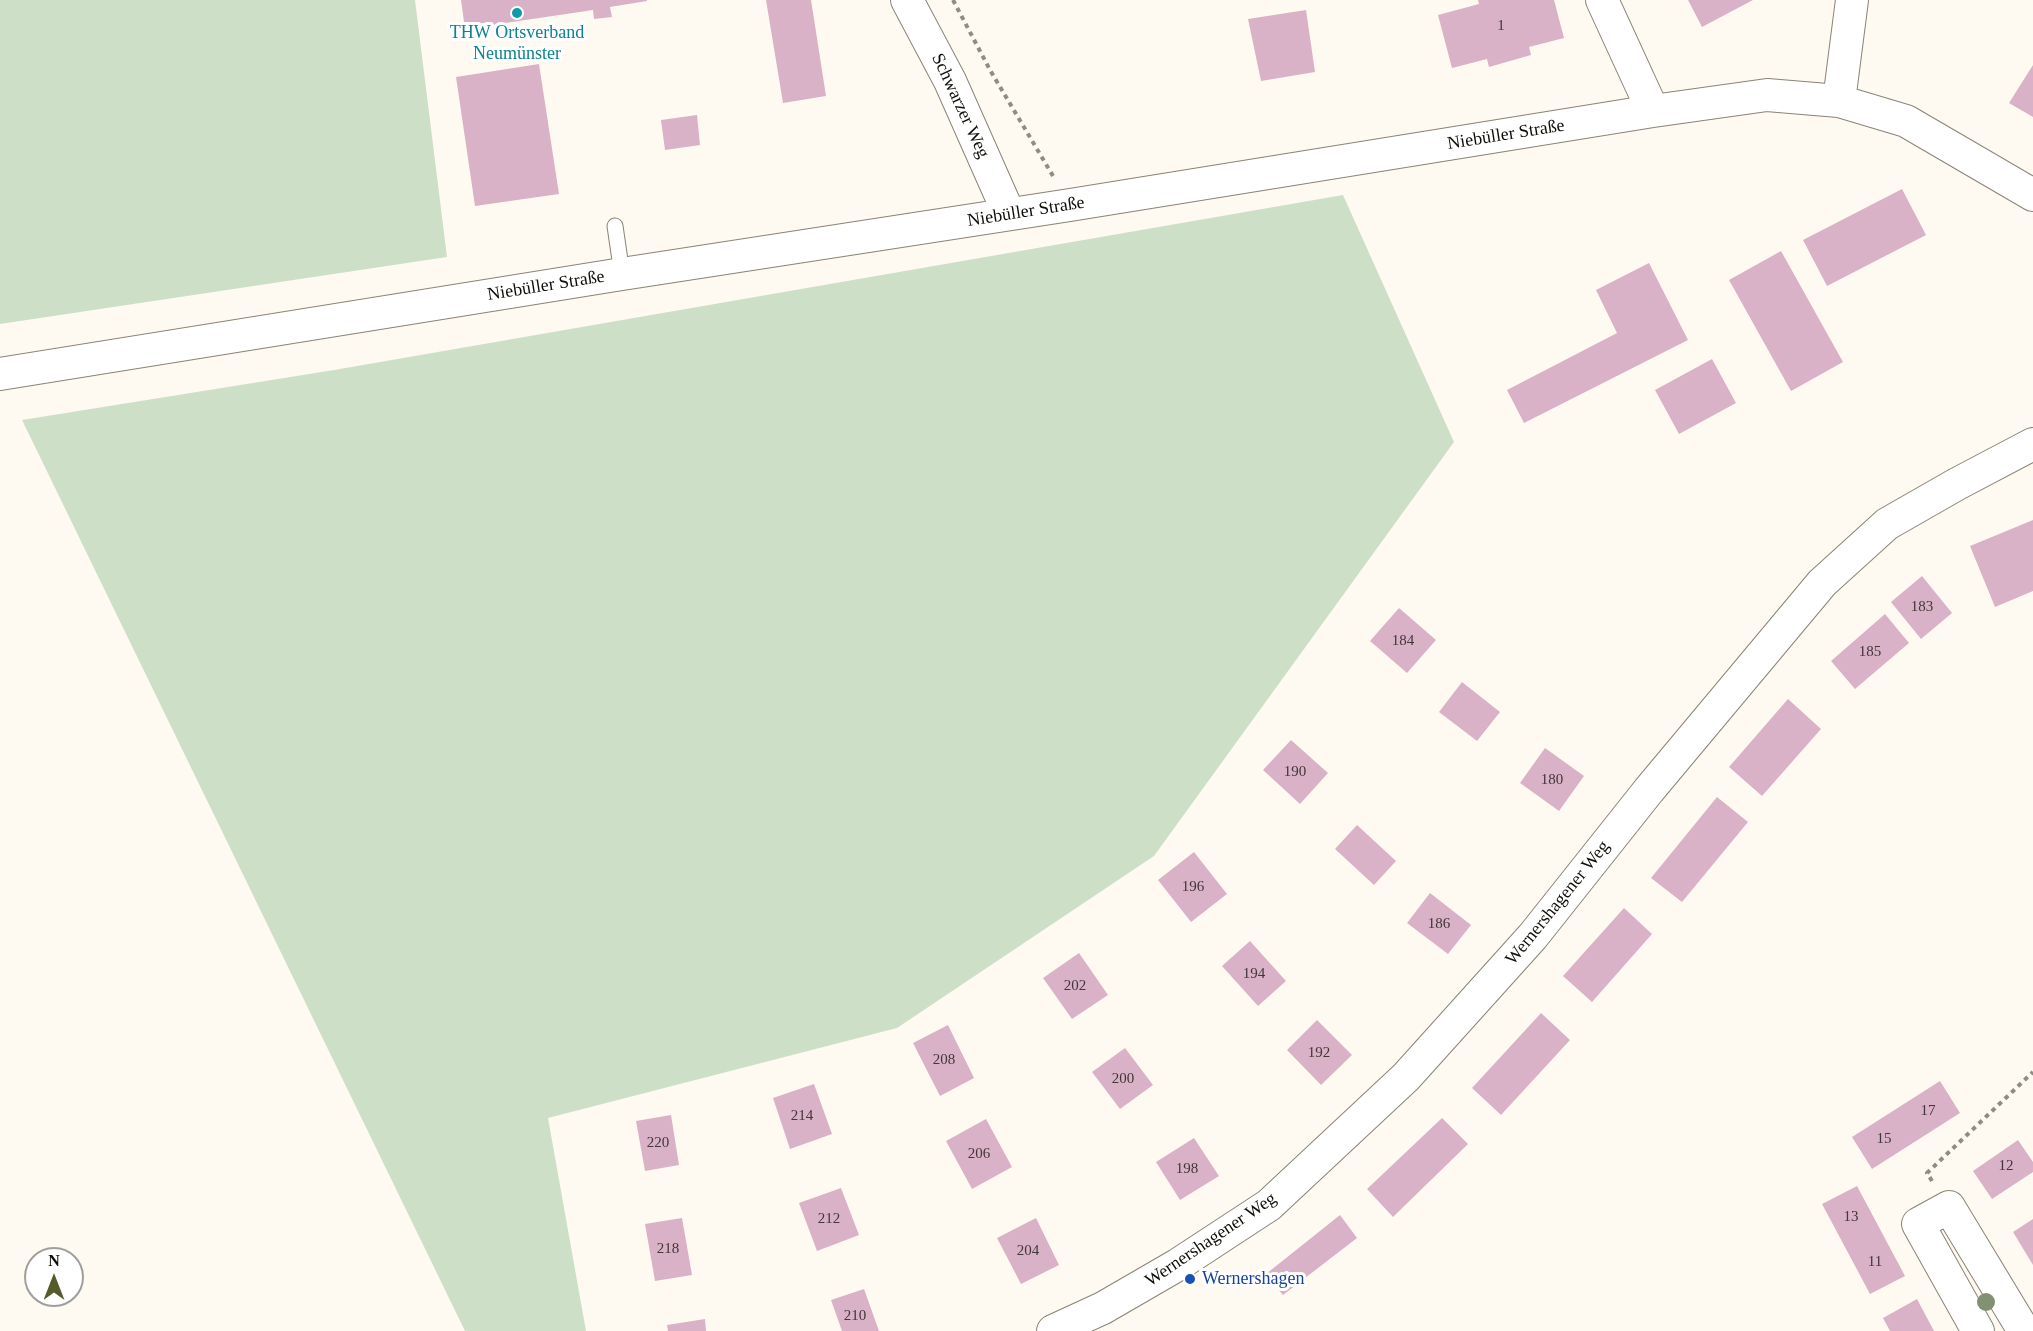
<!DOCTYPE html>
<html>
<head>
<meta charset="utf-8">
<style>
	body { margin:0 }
	#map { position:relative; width:2033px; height:1331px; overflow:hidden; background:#fefaf1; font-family:Georgia,serif }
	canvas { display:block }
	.north { position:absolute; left:24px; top:1247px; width:60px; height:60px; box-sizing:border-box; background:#fff; border:2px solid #9f9e9c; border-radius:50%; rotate:0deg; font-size:16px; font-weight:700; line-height:24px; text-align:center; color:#0f0d08 }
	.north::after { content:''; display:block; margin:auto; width:21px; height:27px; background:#555c2a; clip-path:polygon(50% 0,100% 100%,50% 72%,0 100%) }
</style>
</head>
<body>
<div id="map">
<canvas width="2033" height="1331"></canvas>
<div class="north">N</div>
</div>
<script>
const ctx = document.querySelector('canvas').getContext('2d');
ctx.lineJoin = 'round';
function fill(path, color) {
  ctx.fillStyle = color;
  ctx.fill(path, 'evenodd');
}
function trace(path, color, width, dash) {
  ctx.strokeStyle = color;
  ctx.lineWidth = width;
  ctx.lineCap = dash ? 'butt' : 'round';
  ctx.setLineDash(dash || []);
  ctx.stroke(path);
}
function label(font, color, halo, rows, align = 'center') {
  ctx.font = font + ' Georgia,serif';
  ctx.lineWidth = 6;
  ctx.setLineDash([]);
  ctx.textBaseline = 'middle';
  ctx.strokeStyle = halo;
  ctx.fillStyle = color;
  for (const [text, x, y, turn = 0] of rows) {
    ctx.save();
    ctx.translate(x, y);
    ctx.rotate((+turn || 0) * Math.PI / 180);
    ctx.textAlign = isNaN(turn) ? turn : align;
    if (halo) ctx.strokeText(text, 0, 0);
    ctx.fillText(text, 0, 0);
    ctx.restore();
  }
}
fill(new Path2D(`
	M0,0H415L447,257L0,324Z
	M1343,195L1454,442L1154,856L897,1028L548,1118L586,1331H465L22,420L334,370Z`), '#cedfc8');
fill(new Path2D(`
	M461,0H647V1L610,7L612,17L594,19L593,10L465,29Z
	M766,0H811L826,96L783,103Z
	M1478,0H1554L1564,38L1529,47L1531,55L1489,67L1487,59L1452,68L1438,15L1479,4Z
	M1688,0H1753L1702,27Z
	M1306,10L1315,72L1261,81L1248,19Z
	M539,64L559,194L475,206L456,77Z
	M2033,65V117L2009,103Z
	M697,115L700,145L665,150L661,120Z
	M1902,189L1926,235L1827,286L1803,240Z
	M1781,251L1843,362L1791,391L1729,280Z
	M1649,263L1688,340L1524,423L1507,390L1617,333L1596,290Z
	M1712,359L1736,403L1679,434L1655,390Z
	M2033,520V591L1995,607L1970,546Z
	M1922,576L1952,613L1921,639L1891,602Z
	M1399,608L1436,640L1407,673L1370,641Z
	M1885,614L1909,643L1855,689L1831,661Z
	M1462,682L1500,712L1477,741L1439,712Z
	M1788,699L1821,729L1762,796L1729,767Z
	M1291,740L1328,773L1300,804L1263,770Z
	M1545,748L1584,776L1559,811L1520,783Z
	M1717,797L1748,822L1682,902L1651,878Z
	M1357,825L1396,861L1374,885L1335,849Z
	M1194,852L1227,894L1191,922L1158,880Z
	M1430,893L1471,925L1448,954L1407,923Z
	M1624,908L1652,934L1592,1002L1563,976Z
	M1250,941L1286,981L1258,1006L1222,966Z
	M1079,953L1108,995L1072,1019L1043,978Z
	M1541,1013L1570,1040L1501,1115L1472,1088Z
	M1317,1020L1352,1055L1321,1085L1287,1050Z
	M948,1025L974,1078L940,1096L913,1043Z
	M1125,1048L1153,1085L1120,1109L1092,1072Z
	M1940,1081L1960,1113L1872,1169L1852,1137Z
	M814,1084L832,1134L790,1149L773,1098Z
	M671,1115L679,1165L645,1171L636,1121Z
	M1442,1118L1468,1144L1393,1217L1367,1189Z
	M986,1119L1012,1167L972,1189L946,1141Z
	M1194,1138L1219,1176L1180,1200L1156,1162Z
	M2018,1140L2033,1162V1172L1992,1199L1973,1171Z
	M1857,1186L1905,1276L1870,1294L1822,1204Z
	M841,1188L859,1235L817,1251L799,1203Z
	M1340,1215L1357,1238L1283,1295L1266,1274Z
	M682,1218L692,1275L655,1281L645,1224Z
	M1036,1218L1059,1265L1021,1284L997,1238Z
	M2033,1219V1265L2013,1232Z
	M864,1289L879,1331H842L831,1300Z
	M1917,1299L1934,1331H1890L1883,1318Z
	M705,1319L706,1331H668L667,1325Z`), '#d9b2c7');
const lane = new Path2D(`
	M615,226L622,274`);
const street = new Path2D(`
	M907,0L950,81L1009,214
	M1602,0L1653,111
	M1839,101L1852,0
	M0,374L622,274L1070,205L1653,111L1767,95L1839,101L1906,121L2033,195
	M1053,1331L1103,1308L1179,1264L1269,1205L1406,1077L1533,936L1649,790L1822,583L1887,524L1957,484L2033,444
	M1978,1331L1918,1224L1949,1207L2024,1331`);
trace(lane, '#8a8476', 17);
trace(street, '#8a8476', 34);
trace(new Path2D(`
	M953,0L990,70L1053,176
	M1932,1181L1927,1173L2033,1072`), '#8f8c85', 4, [4.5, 4.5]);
trace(lane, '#fff', 15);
trace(street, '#fff', 32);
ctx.fillStyle = '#829173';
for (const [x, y] of [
	[1986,1302]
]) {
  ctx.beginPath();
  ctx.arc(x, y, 9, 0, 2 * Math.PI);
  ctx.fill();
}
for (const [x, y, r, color] of [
	[517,13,6,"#0f9aa8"],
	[1190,1279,6,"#1a4fb4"]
]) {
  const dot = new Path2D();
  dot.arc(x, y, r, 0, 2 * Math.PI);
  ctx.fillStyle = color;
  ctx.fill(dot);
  trace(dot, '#fff', 2);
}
label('15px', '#423638', null, [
	["1",1501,26],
	["183",1922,607],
	["184",1403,641],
	["185",1870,652],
	["190",1295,772],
	["180",1552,780],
	["196",1193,887],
	["186",1439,924],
	["194",1254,974],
	["202",1075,986],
	["192",1319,1053],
	["208",944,1060],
	["200",1123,1079],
	["17",1928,1111],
	["214",802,1116],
	["15",1884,1139],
	["220",658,1143],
	["206",979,1154],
	["12",2006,1166],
	["198",1187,1169],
	["13",1851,1217],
	["212",829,1219],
	["218",668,1249],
	["204",1028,1251],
	["11",1875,1262],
	["210",855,1316]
]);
label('18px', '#0d838f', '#fff', [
	["THW Ortsverband",517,33],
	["Neumünster",517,54]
]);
label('18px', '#0f0d08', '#fff', [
	["Schwarzer Weg",960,106,65],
	["Niebüller Straße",1506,135,-9],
	["Niebüller Straße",1026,212,-9],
	["Niebüller Straße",546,286,-9],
	["Wernershagener Weg",1558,903,-51],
	["Wernershagener Weg",1211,1240,-34]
]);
label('18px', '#164399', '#fff', [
	["Wernershagen",1202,1279]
], 'left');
</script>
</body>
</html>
